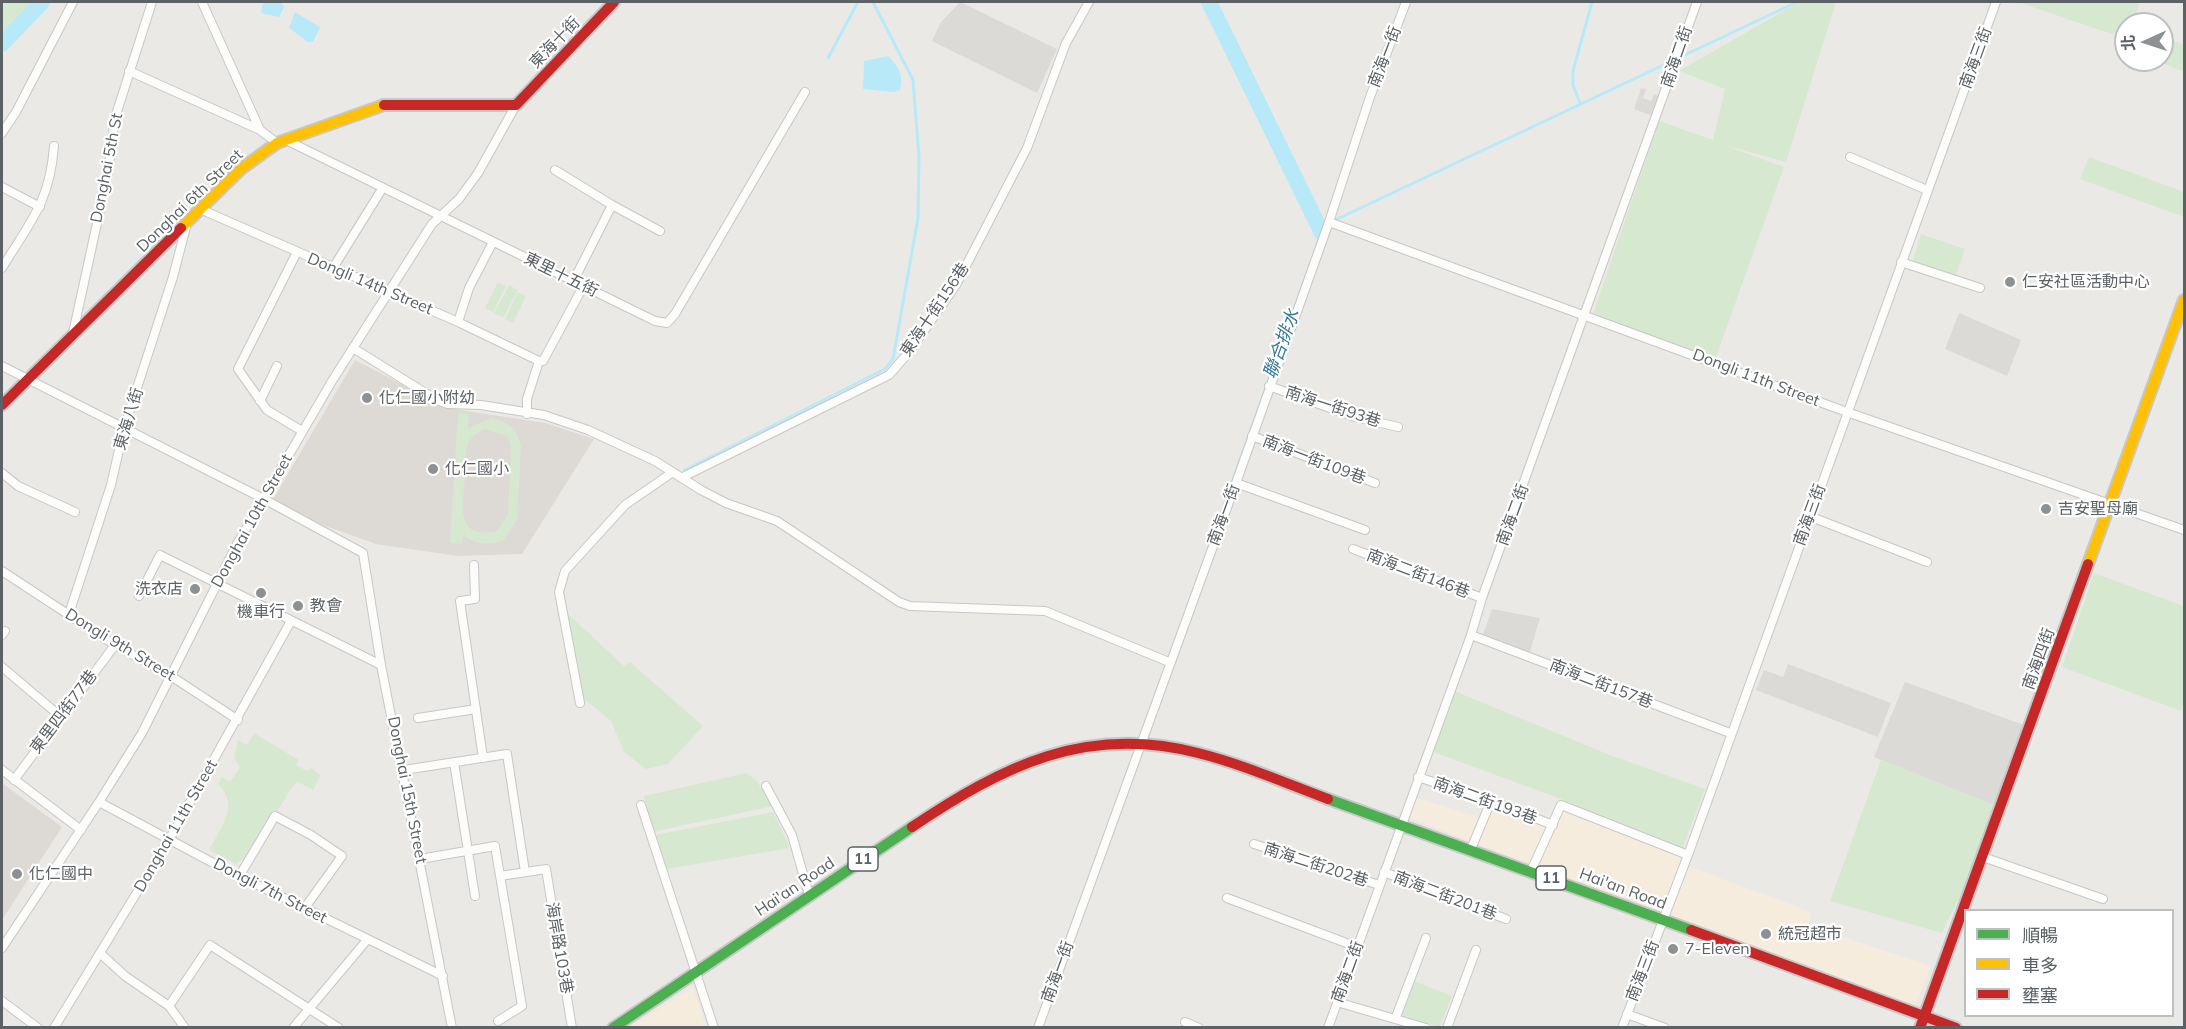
<!DOCTYPE html>
<html>
<head>
<meta charset="utf-8">
<style>
	body { margin:0 }
	#map { position:relative; width:2186px; height:1029px; overflow:hidden; background:#ebe9e6; font-family:Mulish,"Noto Sans TC",sans-serif }
	canvas { display:block }
	.frame { position:absolute; inset:0; border:3px solid #5b6164; pointer-events:none }
	.legend { position:absolute; left:1964px; top:909px; width:210px; height:108px; box-sizing:border-box; background:#fff; border:2px solid #bdc0c1; margin:0; padding:8px 10px; list-style:none; font-size:18px; color:#5b6164 }
	.legend li { display:flex; align-items:center; gap:12px; height:30px }
	.legend b { width:30px; border:2px solid #bdc0c1 }
	.north { position:absolute; left:2114px; top:12px; width:60px; height:60px; box-sizing:border-box; background:#fff; border:2px solid #bdc0c1; border-radius:50%; rotate:267deg; font-size:16px; font-weight:700; line-height:24px; text-align:center; color:#5b6164 }
	.north::after { content:''; display:block; margin:auto; width:21px; height:27px; background:#8d9192; clip-path:polygon(50% 0,100% 100%,50% 72%,0 100%) }
</style>
</head>
<body>
<div id="map">
<canvas width="2186" height="1029"></canvas>
<div class="frame"></div>
<ul class="legend">
<li><b style="height:8px;background:#4caf50"></b>順暢</li>
<li><b style="height:8px;background:#ffc107"></b>車多</li>
<li><b style="height:8px;background:#c62828"></b>壅塞</li>
</ul>
<div class="north">北</div>
</div>
<script>
const ctx = document.querySelector('canvas').getContext('2d');
ctx.lineJoin = 'round';
function fill(path, color) {
  ctx.fillStyle = color;
  ctx.fill(path, 'evenodd');
}
function trace(path, color, width, dash) {
  ctx.strokeStyle = color;
  ctx.lineWidth = width;
  ctx.lineCap = dash ? 'butt' : 'round';
  ctx.setLineDash(dash || []);
  ctx.stroke(path);
}
function label(font, color, halo, rows, align = 'center') {
  ctx.font = font + ' Mulish,"Noto Sans TC",sans-serif';
  ctx.lineWidth = 4.5;
  ctx.setLineDash([]);
  ctx.textBaseline = 'middle';
  ctx.strokeStyle = halo;
  ctx.fillStyle = color;
  for (const [text, x, y, turn = 0] of rows) {
    ctx.save();
    ctx.translate(x, y);
    ctx.rotate((+turn || 0) * Math.PI / 180);
    ctx.textAlign = isNaN(turn) ? turn : align;
    if (halo) ctx.strokeText(text, 0, 0);
    ctx.fillText(text, 0, 0);
    ctx.restore();
  }
}
fill(new Path2D(`
	M1416,798L1482,818L1472,842L1408,817Z
	M1493,804L1549,827L1531,865L1476,843Z
	M1562,808L1686,855L1661,916L1534,869Z
	M1687,866L1811,912L1808,926L1931,966L1913,1010L1667,920Z
	M693,988L706,1027H630Z`), '#f6ecde');
fill(new Path2D(`
	M960,2L1057,49L1037,93L932,41L941,22Z
	M1641,88L1646,89L1643,98L1651,101L1654,94L1660,96L1653,116L1634,109Z
	M1959,313L2021,340L2007,376L1945,349Z
	M1492,609L1540,618L1529,655L1482,637Z
	M1788,664L1891,703L1878,737L1756,690L1764,670L1783,677Z
	M1905,682L2024,725L1993,805L1874,757Z`), '#dcdad7');
fill(new Path2D(`
	M355,360L447,408L545,423L594,439L522,554L458,556L376,544L323,525L273,499Z
	M2,783L62,827L2,920Z`), '#ddd9d5');
fill(new Path2D(`
	M2,2H32L2,32Z
	M1799,2H1836L1786,162L1724,145L1784,167L1715,360L1591,320L1659,121L1713,140L1725,89L1679,71Z
	M2018,2H2140L2132,24H2126V39Z
	M2162,36L2184,45V72L2156,60H2162Z
	M2089,157L2184,192V217L2080,179Z
	M1921,234L1965,249L1955,278L1912,263Z
	M498,282L506,286L493,312L485,308Z
	M509,285L518,290L503,318L494,313Z
	M518,292L526,296L513,323L505,319Z
	M458,413L469,414L468,428L491,418L503,421L515,430L521,445L517,520L503,541C486,544 475,546 463,534L462,544L450,543ZM485,429L507,436L511,446L508,515L497,531C454,540 463,507 465,478C466,468 464,454 468,444C470,437 478,432 485,429Z
	M2094,573L2184,606V700L2181,711L2062,667Z
	M567,613L624,666L630,662L703,726L668,764L646,769L624,752L611,721L582,697Z
	M1452,690L1610,755L1705,789L1681,852L1561,799L1428,750Z
	M254,733L299,760L296,765L307,771L311,768L321,775L313,790L298,782L293,786L246,860H241L236,864L209,850C221,827 240,806 218,784L222,777L230,782L240,767L234,758L238,740L247,745Z
	M1874,757L1993,805L1974,866L1942,933L1830,901L1881,760Z
	M746,773L756,780L773,806L652,832L644,796Z
	M773,812L790,848L667,869L655,835Z
	M1414,981L1452,996L1440,1027L1401,1016Z`), '#d7e8d0');
fill(new Path2D(`
	M263,2H281L284,7L279,17L261,13Z
	M295,12L320,27L313,42H308L289,28Z
	M888,56C898,65 904,76 900,90L894,92L863,89L864,61Z`), '#b8e9f8');
trace(new Path2D(`
	M828,58L858,2
	M1580,103L1573,85V71L1592,2
	M1333,221L1797,2
	M685,470L885,369L893,359L918,218L919,157L913,80L873,2
	M1219,519L1306,276`), '#b8e9f8', 3);
trace(new Path2D(`
	M1209,2L1322,233
	M2,44L42,2`), '#b8e9f8', 16);
const street = new Path2D(`
	M202,2L260,130
	M129,71L260,130L277,143
	M2,133L16,112L73,2
	M288,141L655,321L667,323L675,314L805,92
	M1850,157L1927,190
	M555,170L612,205
	M2,187L40,207
	M200,209L458,322L539,361
	M1329,222L1847,412L2184,530
	M297,252L238,369L267,410L302,431
	M1901,262L1980,288
	M2,268C30,222 50,202 54,146
	M333,268L382,189
	M574,280L612,205L660,231
	M458,322L469,288L493,242
	M73,333L108,173L115,118L152,2
	M353,348L435,399L447,404L481,405L544,415L588,430L655,461L701,490L726,503L777,521L899,602L910,606L1045,611L1169,662
	M539,361H543L584,285
	M2,366L262,498L363,553L381,665L452,1028
	M1269,386L1355,417L1398,427
	M260,401L277,366
	M527,414V399L539,361
	M1252,436L1375,483
	M2,473L18,486L75,512
	M683,477L889,375L910,351L956,285L1027,148L1066,43L1089,2
	M1236,483L1365,530
	M1809,516L1927,562
	M1353,549L1482,598
	M474,565L475,599L460,601L483,758
	M2,571L115,645L171,676L238,720
	M139,596L160,555L381,665
	M69,614L111,485L124,428L173,277L187,223
	M2,635L5,631
	M1471,635L1730,733
	M2,667L60,716
	M580,703L559,592L565,571L625,505L673,472
	M418,718L476,709
	M454,762L475,896
	M2,770L81,830
	M404,770L507,754L525,872
	M1418,777L1491,801L1553,825
	M14,780L115,645
	M766,786L792,835L809,895
	M99,802L217,865L443,976
	M641,805L714,1028
	M1254,844L1379,885
	M1471,849L1491,801
	M1983,857L2103,899
	M420,859L495,846L522,1006L498,1021
	M1531,871L1561,805L1688,855
	M1384,872L1506,919
	M240,875L275,816L311,835L342,856L304,909
	M500,876L546,869L572,1028
	M1227,898L1357,947
	M2,948L99,802L142,733L237,544L332,381L432,224L459,199L478,173L516,105
	M101,954L125,976L169,1006L185,1028
	M2,1001L38,1028
	M1337,1002L1426,1028
	M169,1006L210,945L339,1028
	M1627,1014L1665,1028
	M1396,1017L1426,938
	M1185,1022L1199,1028
	M54,1028L169,840L291,621
	M293,1028L367,940
	M1038,1028L1236,483L1329,222L1370,97L1406,2
	M1328,1028L1471,635L1482,598L1697,2
	M1447,1028L1476,950
	M1622,1028L1688,855L1996,2`);
const fast = new Path2D(`
	M1328,799L1691,930
	M613,1028L912,827`);
const slow = new Path2D(`
	M181,228L241,169L277,143L384,105
	M2088,564L2184,300`);
const jam = new Path2D(`
	M384,105H516L614,2
	M2,405L181,228
	M912,827C1003,766 1086,724 1198,753C1242,764 1285,783 1328,799
	M1691,930L1956,1028
	M1920,1028L2088,564`);
trace(street, '#c7c7c7', 10);
trace(fast, '#c6c7c7', 14);
trace(slow, '#c6c7c7', 14);
trace(jam, '#c6c7c7', 14);
trace(street, '#fcfcfb', 8);
trace(fast, '#4caf50', 10);
trace(slow, '#ffc107', 10);
trace(jam, '#c62828', 10);
for (const [x, y, r, color] of [
	[2010,282,6,"#8d9192"],
	[367,398,6,"#8d9192"],
	[433,469,6,"#8d9192"],
	[2046,509,6,"#8d9192"],
	[195,589,6,"#8d9192"],
	[261,593,6,"#8d9192"],
	[298,606,6,"#8d9192"],
	[17,874,6,"#8d9192"],
	[1766,934,6,"#8d9192"],
	[1673,949,6,"#8d9192"]
]) {
  const dot = new Path2D();
  dot.arc(x, y, r, 0, 2 * Math.PI);
  ctx.fillStyle = color;
  ctx.fill(dot);
  trace(dot, '#fff', 2);
}
for (const [x, y, w] of [
	[863,859,30],
	[1551,878,30]
]) {
  const box = new Path2D();
  box.roundRect(x - w / 2, y - 12, w, 24, 4.5);
  ctx.fillStyle = '#fff';
  ctx.fill(box);
  trace(box, '#5b6164', 1.5);
}
label('bold 15px', '#5b6164', null, [
	["11",863,859],
	["11",1551,878]
]);
label('16px', '#5b6164', '#fff', [
	["東海十街",555,43,-46],
	["南海一街",1385,57,-69],
	["南海二街",1677,57,-71],
	["南海三街",1976,58,-70],
	["Donghai 5th St",107,168,-79],
	["Donghai 6th Street",190,201,-44],
	["東里十五街",561,275,26],
	["Dongli 14th Street",370,284,23],
	["東海十街156巷",935,310,-56],
	["Dongli 11th Street",1756,378,21],
	["南海一街93巷",1333,407,18],
	["東海八街",129,419,-73],
	["南海一街109巷",1314,460,21],
	["南海一街",1224,515,-70],
	["南海二街",1513,515,-70],
	["南海三街",1810,515,-70],
	["Donghai 10th Street",252,521,-61],
	["南海二街146巷",1418,574,21],
	["Dongli 9th Street",120,645,31],
	["南海四街",2039,659,-70],
	["南海二街157巷",1601,684,21],
	["東里四街77巷",64,712,-53],
	["Donghai 15th Street",407,790,79],
	["南海二街193巷",1485,801,20],
	["Donghai 11th Street",176,826,-60],
	["南海二街202巷",1316,865,18],
	["Hai'an Road",795,887,-34],
	["Hai'an Road",1623,889,20],
	["Dongli 7th Street",270,891,27],
	["南海二街201巷",1445,896,21],
	["海岸路103巷",559,948,80],
	["南海三街",1643,971,-69],
	["南海一街",1058,972,-70],
	["南海二街",1348,972,-70]
]);
label('16px', '#5b6164', '#fff', [
	["仁安社區活動中心",2022,282],
	["化仁國小附幼",379,398],
	["化仁國小",445,469],
	["吉安聖母廟",2058,509],
	["洗衣店",183,589,"right"],
	["教會",310,606],
	["機車行",261,612,"center"],
	["化仁國中",29,874],
	["統冠超市",1778,934],
	["7-Eleven",1685,949]
], 'left');
label('italic 18px', '#357999', '#fff', [
	["聯合排水",1282,344,-70]
]);
</script>
</body>
</html>
